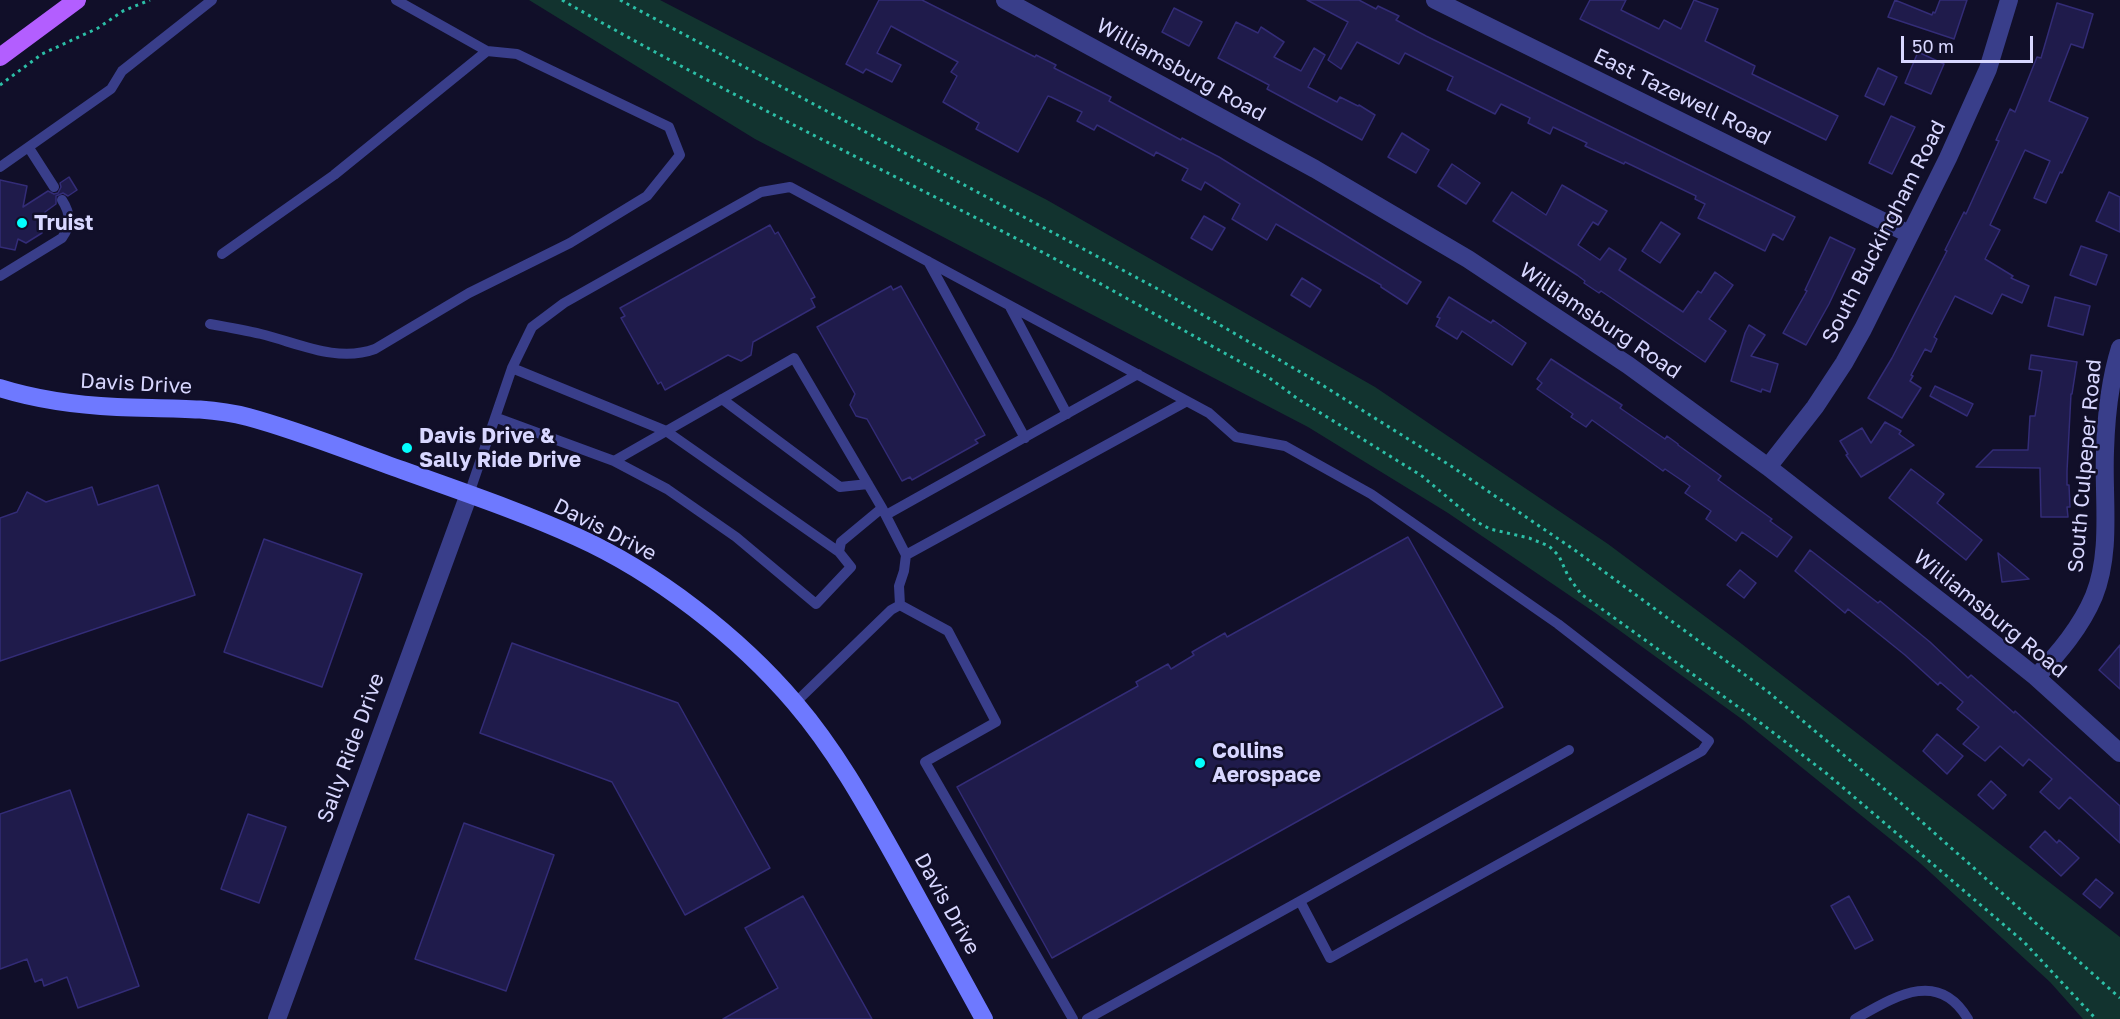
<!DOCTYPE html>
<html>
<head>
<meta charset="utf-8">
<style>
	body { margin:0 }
	#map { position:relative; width:2120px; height:1019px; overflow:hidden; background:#110f29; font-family:"Golos Text",sans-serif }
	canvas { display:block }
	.scale { position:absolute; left:1901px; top:36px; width:132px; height:27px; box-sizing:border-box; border:3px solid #d8d7ff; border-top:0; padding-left:8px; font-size:18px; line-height:21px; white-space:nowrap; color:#d8d7ff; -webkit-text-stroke:4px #110f29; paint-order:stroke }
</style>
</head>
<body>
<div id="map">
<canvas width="2120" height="1019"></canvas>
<div class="scale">50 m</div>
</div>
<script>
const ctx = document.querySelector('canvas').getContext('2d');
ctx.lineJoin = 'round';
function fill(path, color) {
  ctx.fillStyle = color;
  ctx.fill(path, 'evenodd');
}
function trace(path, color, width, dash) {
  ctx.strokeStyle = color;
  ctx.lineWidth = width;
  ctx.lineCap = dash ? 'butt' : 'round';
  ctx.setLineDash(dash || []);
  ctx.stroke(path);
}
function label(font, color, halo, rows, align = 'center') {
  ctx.font = font + ' "Golos Text",sans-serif';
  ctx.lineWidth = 5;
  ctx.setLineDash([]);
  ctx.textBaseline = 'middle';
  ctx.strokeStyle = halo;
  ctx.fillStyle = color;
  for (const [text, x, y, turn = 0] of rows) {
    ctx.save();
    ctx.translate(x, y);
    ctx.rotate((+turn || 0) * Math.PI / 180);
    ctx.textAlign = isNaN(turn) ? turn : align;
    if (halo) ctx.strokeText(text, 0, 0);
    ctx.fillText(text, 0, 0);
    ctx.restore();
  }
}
fill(new Path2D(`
	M529,0H660L1047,200L1375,387L1608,544L1738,641L2120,937V1019H2083L2050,982L1920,863L1743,720L1594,612L1448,513L1308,427L755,139Z`), '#12332f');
const building = new Path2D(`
	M879,0H922L1035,57L1036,55L1056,65L1054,68L1111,97L1109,101L1181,140L1182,138L1219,157L1421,282L1407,304L1381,287V285L1276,224L1267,240L1232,219L1240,204L1205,182L1201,190L1182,180L1188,169L1156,152L1154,156L1097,125L1094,130L1077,121L1082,112L1051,97L1048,96L1018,152L976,129L979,123L943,102L957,76L951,72L958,62L891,26L877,53L901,65L892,82L866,69L863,73L846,64Z
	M1307,0H1359L1376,9L1378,6L1399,16L1396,20L1426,36L1795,217L1783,240L1773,234L1765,251L1698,218L1705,204L1695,199L1696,196L1625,162L1624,164L1585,146L1587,143L1553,127L1550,134L1528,123L1530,118L1501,104L1495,114L1447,90L1453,77L1405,53L1399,64L1357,42L1341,69L1328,60L1348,22Z
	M1590,0H1626L1621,10L1659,29L1664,20L1681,29L1694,0L1718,9L1705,41L1755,66L1752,74L1838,116L1826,140L1580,19Z
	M1895,0L1932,15L1933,12L1935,13L1940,0H1967L1954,39L1888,17Z
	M2057,3L2093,14L2083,48L2071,44L2049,101L2088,118L2062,173L2060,172L2046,203L2034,198L2050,161L2025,150L1990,225L2000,230L1985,259L2013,276L2011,278L2029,286L2022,303L2002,294L1992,314L1955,296L1934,337L1937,339L1931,352L1925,349L1911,375L1913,376L1910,381L1921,388L1902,418L1868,398L1892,358L1947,251L1945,250L1964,212L1966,214L1999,141L1996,140L2010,109L2015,112L2037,57L2041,58Z
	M1174,8L1202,22L1189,46L1162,32Z
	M1236,22L1258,33L1261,27L1284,42L1274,57L1301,71L1314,48L1325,55L1308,87L1337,102L1340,97L1358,106L1359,105L1375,115L1362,140L1267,89L1269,85L1218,58Z
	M1918,52L1944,64L1931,94L1905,83Z
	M1878,68L1897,77L1884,105L1865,96Z
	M1891,116L1915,127L1892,174L1869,163Z
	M1402,133L1429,150L1416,173L1388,157Z
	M1452,164L1480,183L1466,204L1438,186Z
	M69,177L77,190L68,196L63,193L56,196V204L45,212L42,233L26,243L18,239L15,250L0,247V180L27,186L23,207L48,191L54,194L58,193L61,187L60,183Z
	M1562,185L1607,211L1598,225L1593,222L1578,245L1600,260L1609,248L1626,259L1619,270L1683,312L1698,291L1701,293L1715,272L1733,285L1709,319L1726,331L1705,362L1601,291L1599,293L1584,283L1585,281L1577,275L1493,221L1512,192L1546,215Z
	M2109,192L2120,197V232L2096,221Z
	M1204,216L1225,228L1212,250L1191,238Z
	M1661,222L1680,234L1660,263L1642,251Z
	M770,225L775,234L778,232L815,297L811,299L815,307L753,342L751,355L741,361L728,355L665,390L661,382L658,384L621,318L625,316L620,308Z
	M1830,237L1855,249L1829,304L1806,345L1783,333L1807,291L1805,290Z
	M2081,246L2107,255L2096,285L2070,275Z
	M1302,278L1321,290L1310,307L1291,295Z
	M891,286L893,290L901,286L985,435L975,440L978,443L912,480L910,477L902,481L867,419L856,416L850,405L855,394L817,327Z
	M1449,297L1491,323L1493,320L1526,343L1512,365L1462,331L1457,339L1436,326L1440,318L1437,317Z
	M2055,297L2090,306L2083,335L2048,326Z
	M1749,325L1765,335L1751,356L1778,364L1770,392L1762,389L1761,392L1731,381L1745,333Z
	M2031,355L2077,362L2072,394H2071L2067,471V485H2069L2070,507H2067L2068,517H2041L2040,468L1976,467L1993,450H2028L2030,416H2035L2042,371L2029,369Z
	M1551,359L1622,405L1620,408L1665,439L1667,436L1678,444V445L1721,476L1718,480L1772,519L1770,521L1792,537L1777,557L1742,532L1736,541L1706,519L1711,511L1685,493L1690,486L1665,469L1663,471L1592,420L1586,427L1571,417L1573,414L1537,389L1542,383L1537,379Z
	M1935,386L1973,404L1967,416L1930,396Z
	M1885,422L1901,431L1899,434L1914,445L1861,477L1846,455L1848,454L1840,441L1862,428L1871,443Z
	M1911,469L1944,494L1937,503L1982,540L1966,560L1889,498Z
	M158,485L195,595L0,661V518L17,512L27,492L46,502L92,487L98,505Z
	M1408,537L1503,707L1052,958L957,787L1138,686L1136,682L1168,664L1171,669L1194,655L1192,652L1225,633L1227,637Z
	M264,539L362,574L322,687L224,652Z
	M1810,550L1878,603L1880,601L1930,642L1968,678L1971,675L2014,713L2015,711L2120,806V843L2070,797L2059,809L2040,792L2052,779L2029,759L2023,766L2000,746L1985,761L1963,744L1979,727L1957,709L1963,702L1940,682L1938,685L1905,655L1848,609L1845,613L1795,571Z
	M1998,553L2029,579L2002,582Z
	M1740,570L1756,583L1744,598L1727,585Z
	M512,643L678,703L770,868L685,915L612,782L480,733Z
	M2120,645V689L2099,670Z
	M1937,734L1963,756L1947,774L1923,751Z
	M1991,781L2006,795L1993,809L1978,795Z
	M70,790L139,986L78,1008L67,977L44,986L42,979L35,982L27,959L0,969V814Z
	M248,814L286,827L259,903L221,889Z
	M464,823L554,855L506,991L415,959Z
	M2045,831L2057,843L2059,840L2079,858L2061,876L2030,847Z
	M2096,879L2113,893L2100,908L2083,894Z
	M803,896L872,1019H723L778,988L745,928Z
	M1849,896L1873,940L1855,949L1831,906Z`);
fill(building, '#1f1b4b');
trace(building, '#332c77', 1.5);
trace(new Path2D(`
	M562,0C713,87 870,163 1025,243C1107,286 1187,333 1268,377L1298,399L1422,476L1477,522L1490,529L1529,538L1549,546L1559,556L1568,576L1581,594L1762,724L1826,773L2024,942L2096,1019
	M620,0L1169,295L1319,383L1451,466L1576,551L1767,691L1894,797L2120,998
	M0,85L42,54L98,28L123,11L150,0`), '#2cbfa7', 3, [3, 4.5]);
trace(new Path2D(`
	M29,148L54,187
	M0,167L111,89L122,71L212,0
	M222,254L334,175L487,51L396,0
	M928,261L1025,438
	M0,276L62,238C71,225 71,214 62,200
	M1009,305L1067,414
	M210,324C227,327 244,330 261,334C298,343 337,363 375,349L469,293L570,243L647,196L680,155L669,127L517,54L487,51
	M512,368L666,431L839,552
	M722,399L840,487L868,484
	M497,418L614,461L667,489L736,537L816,604L851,567L839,552L841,542L882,508L906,555L904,571L899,586L900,605L891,610L795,703
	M614,461L794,358L882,508
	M469,494L512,368L532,327L564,303L761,192L790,187L1209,413L1236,437L1285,446L1371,494L1558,624L1709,741L1702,751L1330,958L1300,901L1087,1019
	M886,515L1138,374
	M906,555L1187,401
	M900,605L948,631L996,722L925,762L1073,1019
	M1300,901L1569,750
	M1855,1019C1894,997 1938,968 1968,1019`), '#393e8a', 10);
trace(new Path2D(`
	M1005,0L1315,169L1468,259L1628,365L1768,467L1967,622L2036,677L2120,753
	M1435,0L1909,234
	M1768,467L1815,407L1844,363L1863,329L1948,158L1988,69L2009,0
	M2036,677C2059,653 2081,627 2094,596C2112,551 2103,499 2105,451C2106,417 2110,380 2120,348
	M277,1019L469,494`), '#393e8a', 18);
trace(new Path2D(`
	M0,388C38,400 78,405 117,407C161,409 205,406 248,417C300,431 351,452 402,470C460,491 520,511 577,537C655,572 739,637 795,703C837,752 868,809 900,866C928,917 956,968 984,1019`), '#6e79ff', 18);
trace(new Path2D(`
	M0,57L77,0`), '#b35eff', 18);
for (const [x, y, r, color] of [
	[22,223,6,"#03fffe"],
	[407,448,6,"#03fffe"],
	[1200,763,6,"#03fffe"]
]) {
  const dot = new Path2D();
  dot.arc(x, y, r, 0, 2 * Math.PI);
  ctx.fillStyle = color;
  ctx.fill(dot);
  trace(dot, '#110f29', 2);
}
label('21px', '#d8d7ff', '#110f29', [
	["Williamsburg Road",1181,70,29],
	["East Tazewell Road",1682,97,26],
	["South Buckingham Road",1884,232,-63],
	["Williamsburg Road",1600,321,34],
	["Davis Drive",136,384,3],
	["South Culpeper Road",2085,466,-85],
	["Davis Drive",605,530,27],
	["Williamsburg Road",1990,614,39],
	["Sally Ride Drive",351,748,-70],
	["Davis Drive",947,904,61]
]);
label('bold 21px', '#d8d7ff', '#110f29', [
	["Truist",34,223],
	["Davis Drive &",419,436],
	["Sally Ride Drive",419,460],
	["Collins",1212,751],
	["Aerospace",1212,775]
], 'left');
</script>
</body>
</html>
